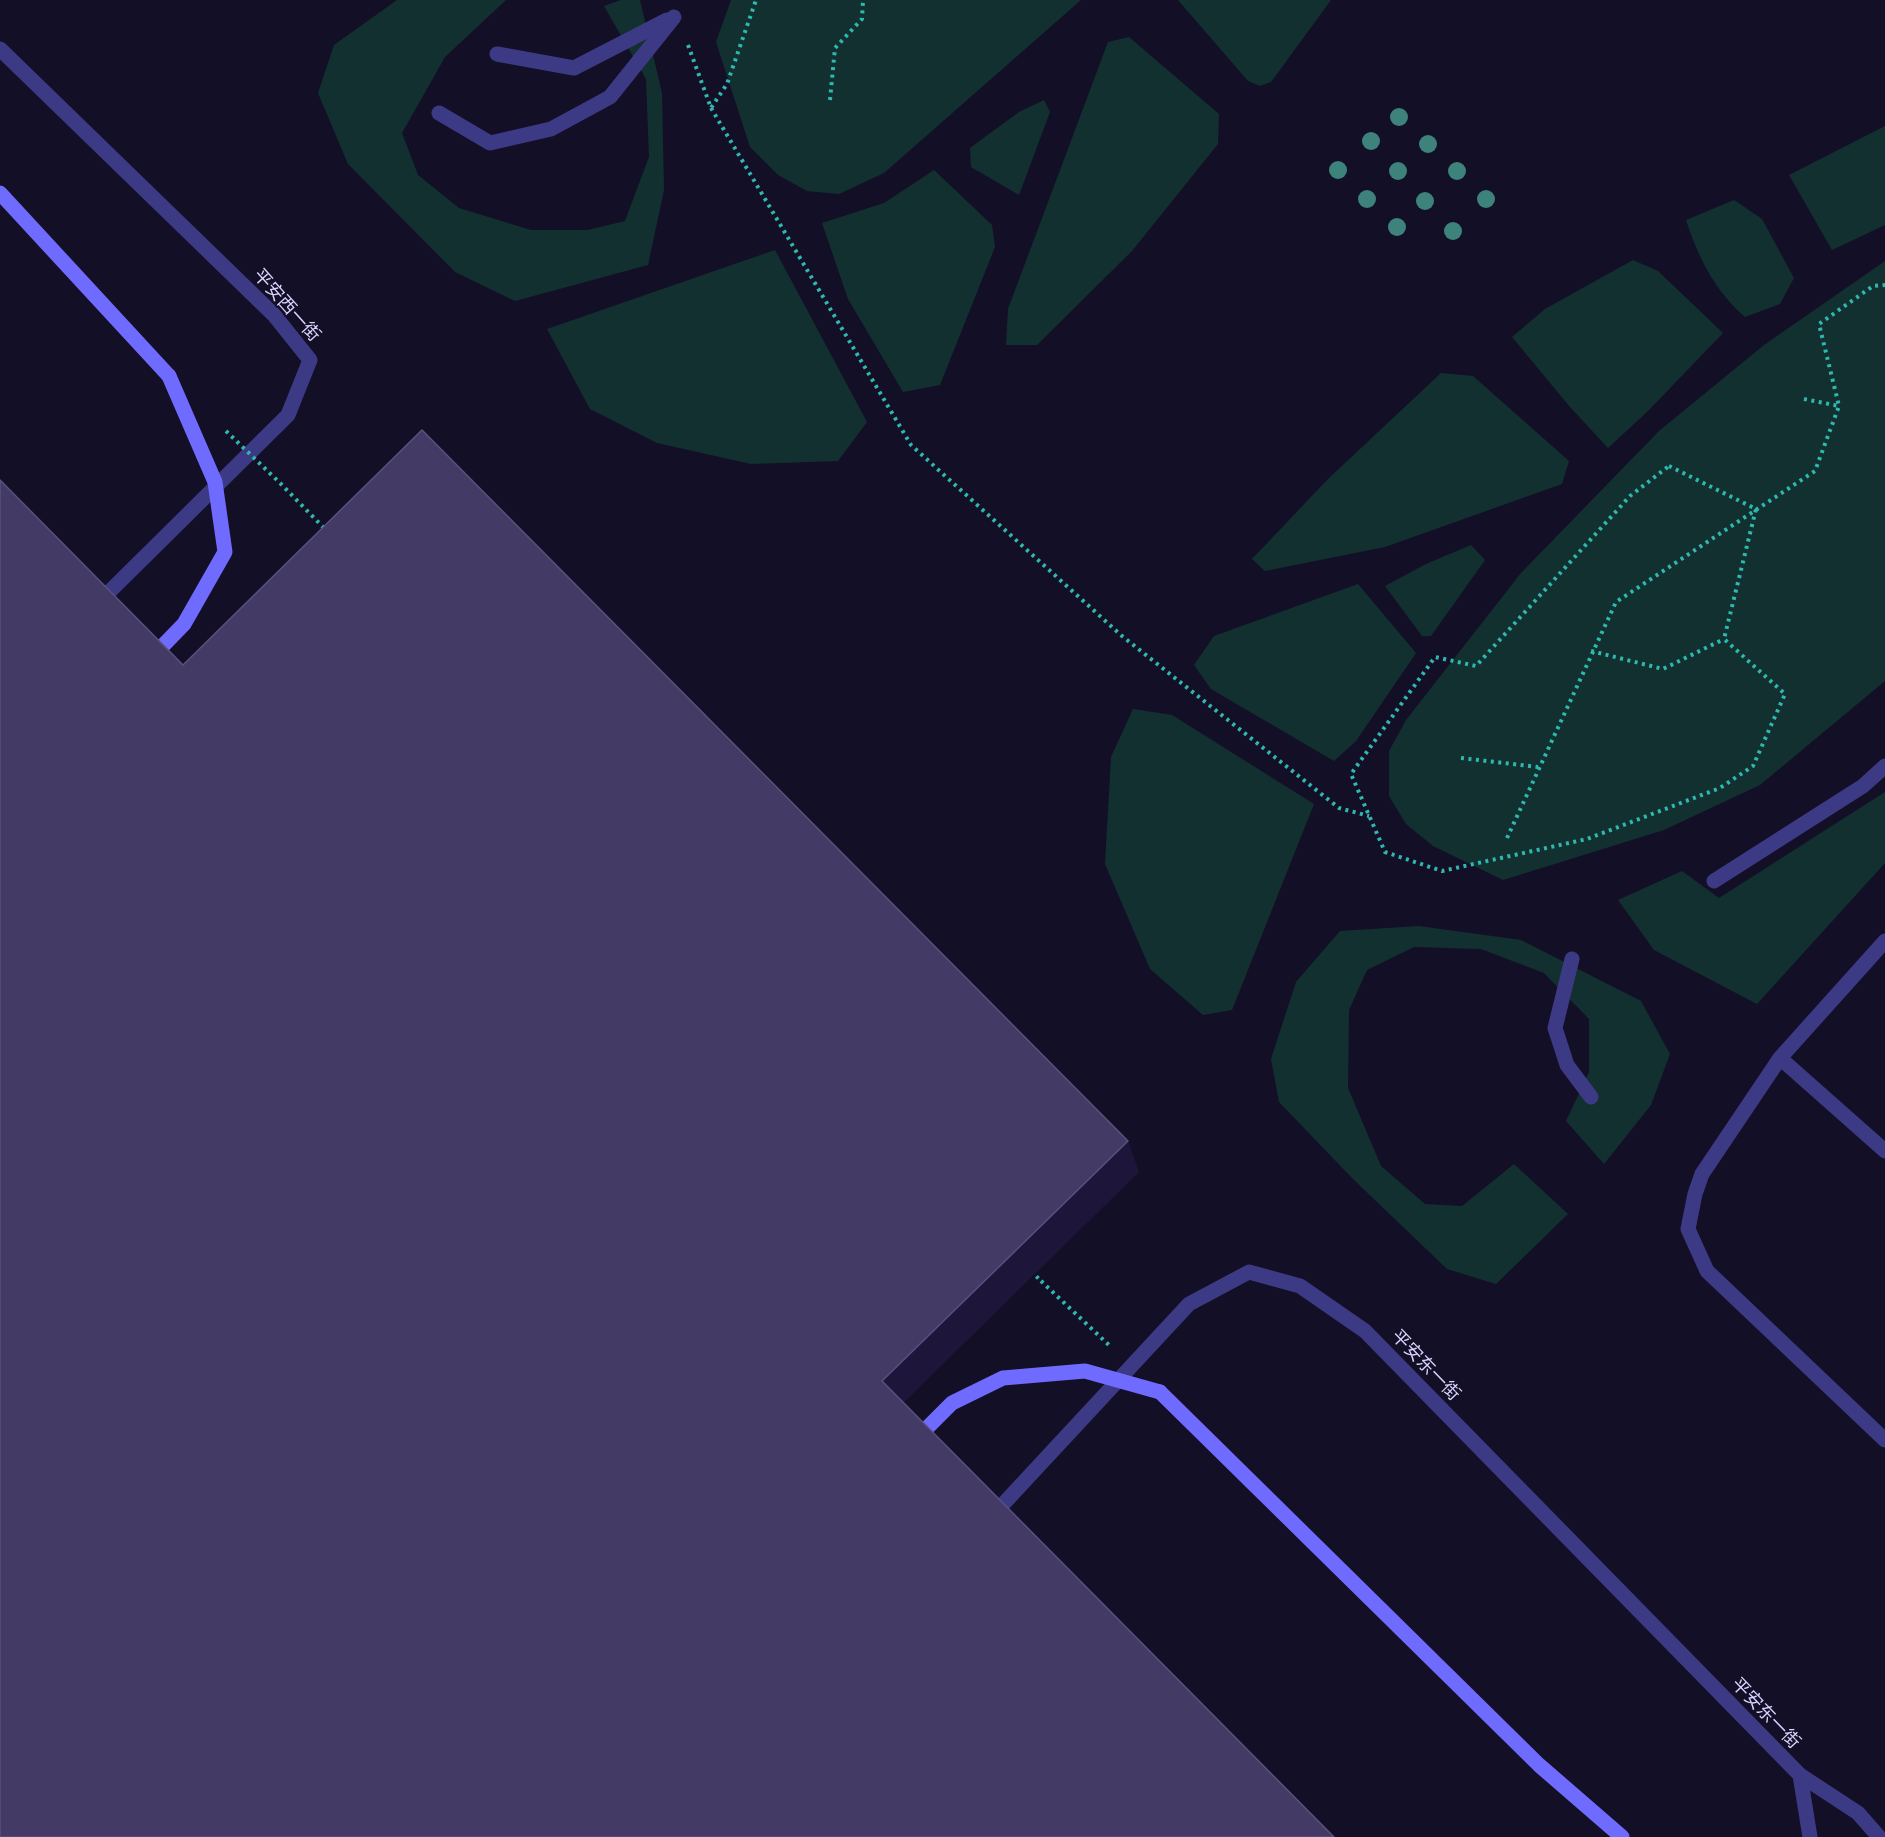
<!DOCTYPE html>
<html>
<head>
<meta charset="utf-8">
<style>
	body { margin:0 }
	canvas { display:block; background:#130f26 }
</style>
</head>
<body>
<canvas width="1885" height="1837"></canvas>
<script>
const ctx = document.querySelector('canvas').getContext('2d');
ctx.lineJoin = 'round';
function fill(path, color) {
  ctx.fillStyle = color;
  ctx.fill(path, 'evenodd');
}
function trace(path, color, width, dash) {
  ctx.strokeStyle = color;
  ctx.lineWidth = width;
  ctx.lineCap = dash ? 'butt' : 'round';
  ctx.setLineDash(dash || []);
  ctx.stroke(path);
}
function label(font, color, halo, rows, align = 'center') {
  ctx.font = font + ' Commissioner,"Noto Sans SC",sans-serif';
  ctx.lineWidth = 4.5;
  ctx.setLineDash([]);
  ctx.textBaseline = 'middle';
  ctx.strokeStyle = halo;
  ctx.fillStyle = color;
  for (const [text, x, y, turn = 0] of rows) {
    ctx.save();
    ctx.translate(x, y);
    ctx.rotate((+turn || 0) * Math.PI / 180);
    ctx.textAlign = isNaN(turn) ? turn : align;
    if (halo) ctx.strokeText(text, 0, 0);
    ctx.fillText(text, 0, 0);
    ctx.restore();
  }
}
fill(new Path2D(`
	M397,0H506L445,57L402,133L418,175L459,208L531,230H588L625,221L649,157L646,79L604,6L621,0H640L662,93L664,190L648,265L515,301L455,272L348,164L318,93L334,45Z
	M731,0H1081L884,173L839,194L807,191L778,175L750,147L716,42Z
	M1178,0H1331L1271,82L1260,86L1248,81Z
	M1129,37L1219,114L1218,144L1132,251L1037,345H1006L1008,309L1108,42Z
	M1044,100L1050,112L1019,195L971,167L970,148L1019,112Z
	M1885,126V225L1832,250L1789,175Z
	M934,170L992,225L995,247L940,385L903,392L848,299L822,223L884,203Z
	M1734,200L1762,219L1794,278L1780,304L1745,317C1715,291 1698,257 1686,220Z
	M775,250L867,422L838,461L751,464L657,443L590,409L547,329Z
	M1633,260L1658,271L1723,333L1648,411L1608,448L1570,407L1512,337L1545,309Z
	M1885,261V681L1760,785L1664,830L1503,880L1433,846L1406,824L1389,796V751L1406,720L1521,573L1659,431L1764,345Z
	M1441,373L1473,376L1569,461L1562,484L1385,547L1265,571L1252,559L1328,479Z
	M1471,545L1485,560L1431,636H1422L1385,586L1426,564Z
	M1358,584L1416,653L1356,741L1334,761L1211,689L1194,665L1214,636Z
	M1133,709L1172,715L1314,804L1232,1010L1203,1015L1150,969L1105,864L1111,757Z
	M1885,792V863L1757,1004L1654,950L1618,900L1682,871L1719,898Z
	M1419,926L1521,940L1641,1001L1670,1054L1651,1105L1604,1164L1566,1121L1589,1072V1019L1544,973L1481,949L1414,947L1367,970L1349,1010L1348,1088L1381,1166L1425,1204L1462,1206L1514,1164L1568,1214L1496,1284L1447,1269L1353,1179L1279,1102L1271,1059L1296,982L1340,931Z`), '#12302f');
trace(new Path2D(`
	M688,45L711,108L727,84L756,0
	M830,100L835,48L862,19L863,0
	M711,108L911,445L1122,636L1339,808L1369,816
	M1804,399L1839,406
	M1669,466L1756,509L1724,639L1785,694L1753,766L1720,788L1587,839L1442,871L1385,852L1351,774L1435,657L1476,666L1630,496Z
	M280,483L325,529
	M1591,651L1663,669L1724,639
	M1461,758L1538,767
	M1507,838L1616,602L1815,471L1839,406L1819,324L1873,286L1885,285
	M1031,1271L1041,1281`), '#2fb8b0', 4, [3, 4.5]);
trace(new Path2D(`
	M497,54L574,68L667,20
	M439,113L490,143L551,129L610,97L674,17
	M1714,881L1863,786L1885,766
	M1885,941L1780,1058L1702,1174L1695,1194L1688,1229L1707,1271L1885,1440
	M1572,959L1555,1028L1567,1065L1591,1097
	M1780,1058L1885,1151`), '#3d3a85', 15);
trace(new Path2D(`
	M0,49L274,315L310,360L288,415L99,602
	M994,1514L1189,1304L1249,1272L1300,1286L1365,1331L1800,1775L1858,1813L1879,1837
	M1800,1775L1810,1837`), '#3d3a85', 15);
trace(new Path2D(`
	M0,193L169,376
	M1160,1392L1539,1765L1622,1837`), '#6f6bff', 15);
trace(new Path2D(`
	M226,431L280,483
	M1041,1281L1111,1347`), '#2fb8b0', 4, [3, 4.5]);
trace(new Path2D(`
	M151,658L184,624L225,552L215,482L169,376
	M915,1440L952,1403L1003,1378L1085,1371L1160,1392`), '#6f6bff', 15);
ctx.fillStyle = '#3d827b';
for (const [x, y] of [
	[1399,117],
	[1371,141],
	[1428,144],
	[1338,170],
	[1398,171],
	[1457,171],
	[1367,199],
	[1486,199],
	[1425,201],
	[1397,227],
	[1453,231]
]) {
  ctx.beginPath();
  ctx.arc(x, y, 9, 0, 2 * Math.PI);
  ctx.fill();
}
fill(new Path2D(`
	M1128,1141L1139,1172L894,1412L882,1381Z`), '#1d163a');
const building = new Path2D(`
	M422,430L1128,1141L882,1381L1334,1837H0V480L183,665Z`);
fill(building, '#433a66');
trace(building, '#5a527e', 1.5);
label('18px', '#d9d4ff', '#130f26', [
	["平安西一街",287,305,48],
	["平安东一街",1426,1365,46],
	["平安东一街",1766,1713,46]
]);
</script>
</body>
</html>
